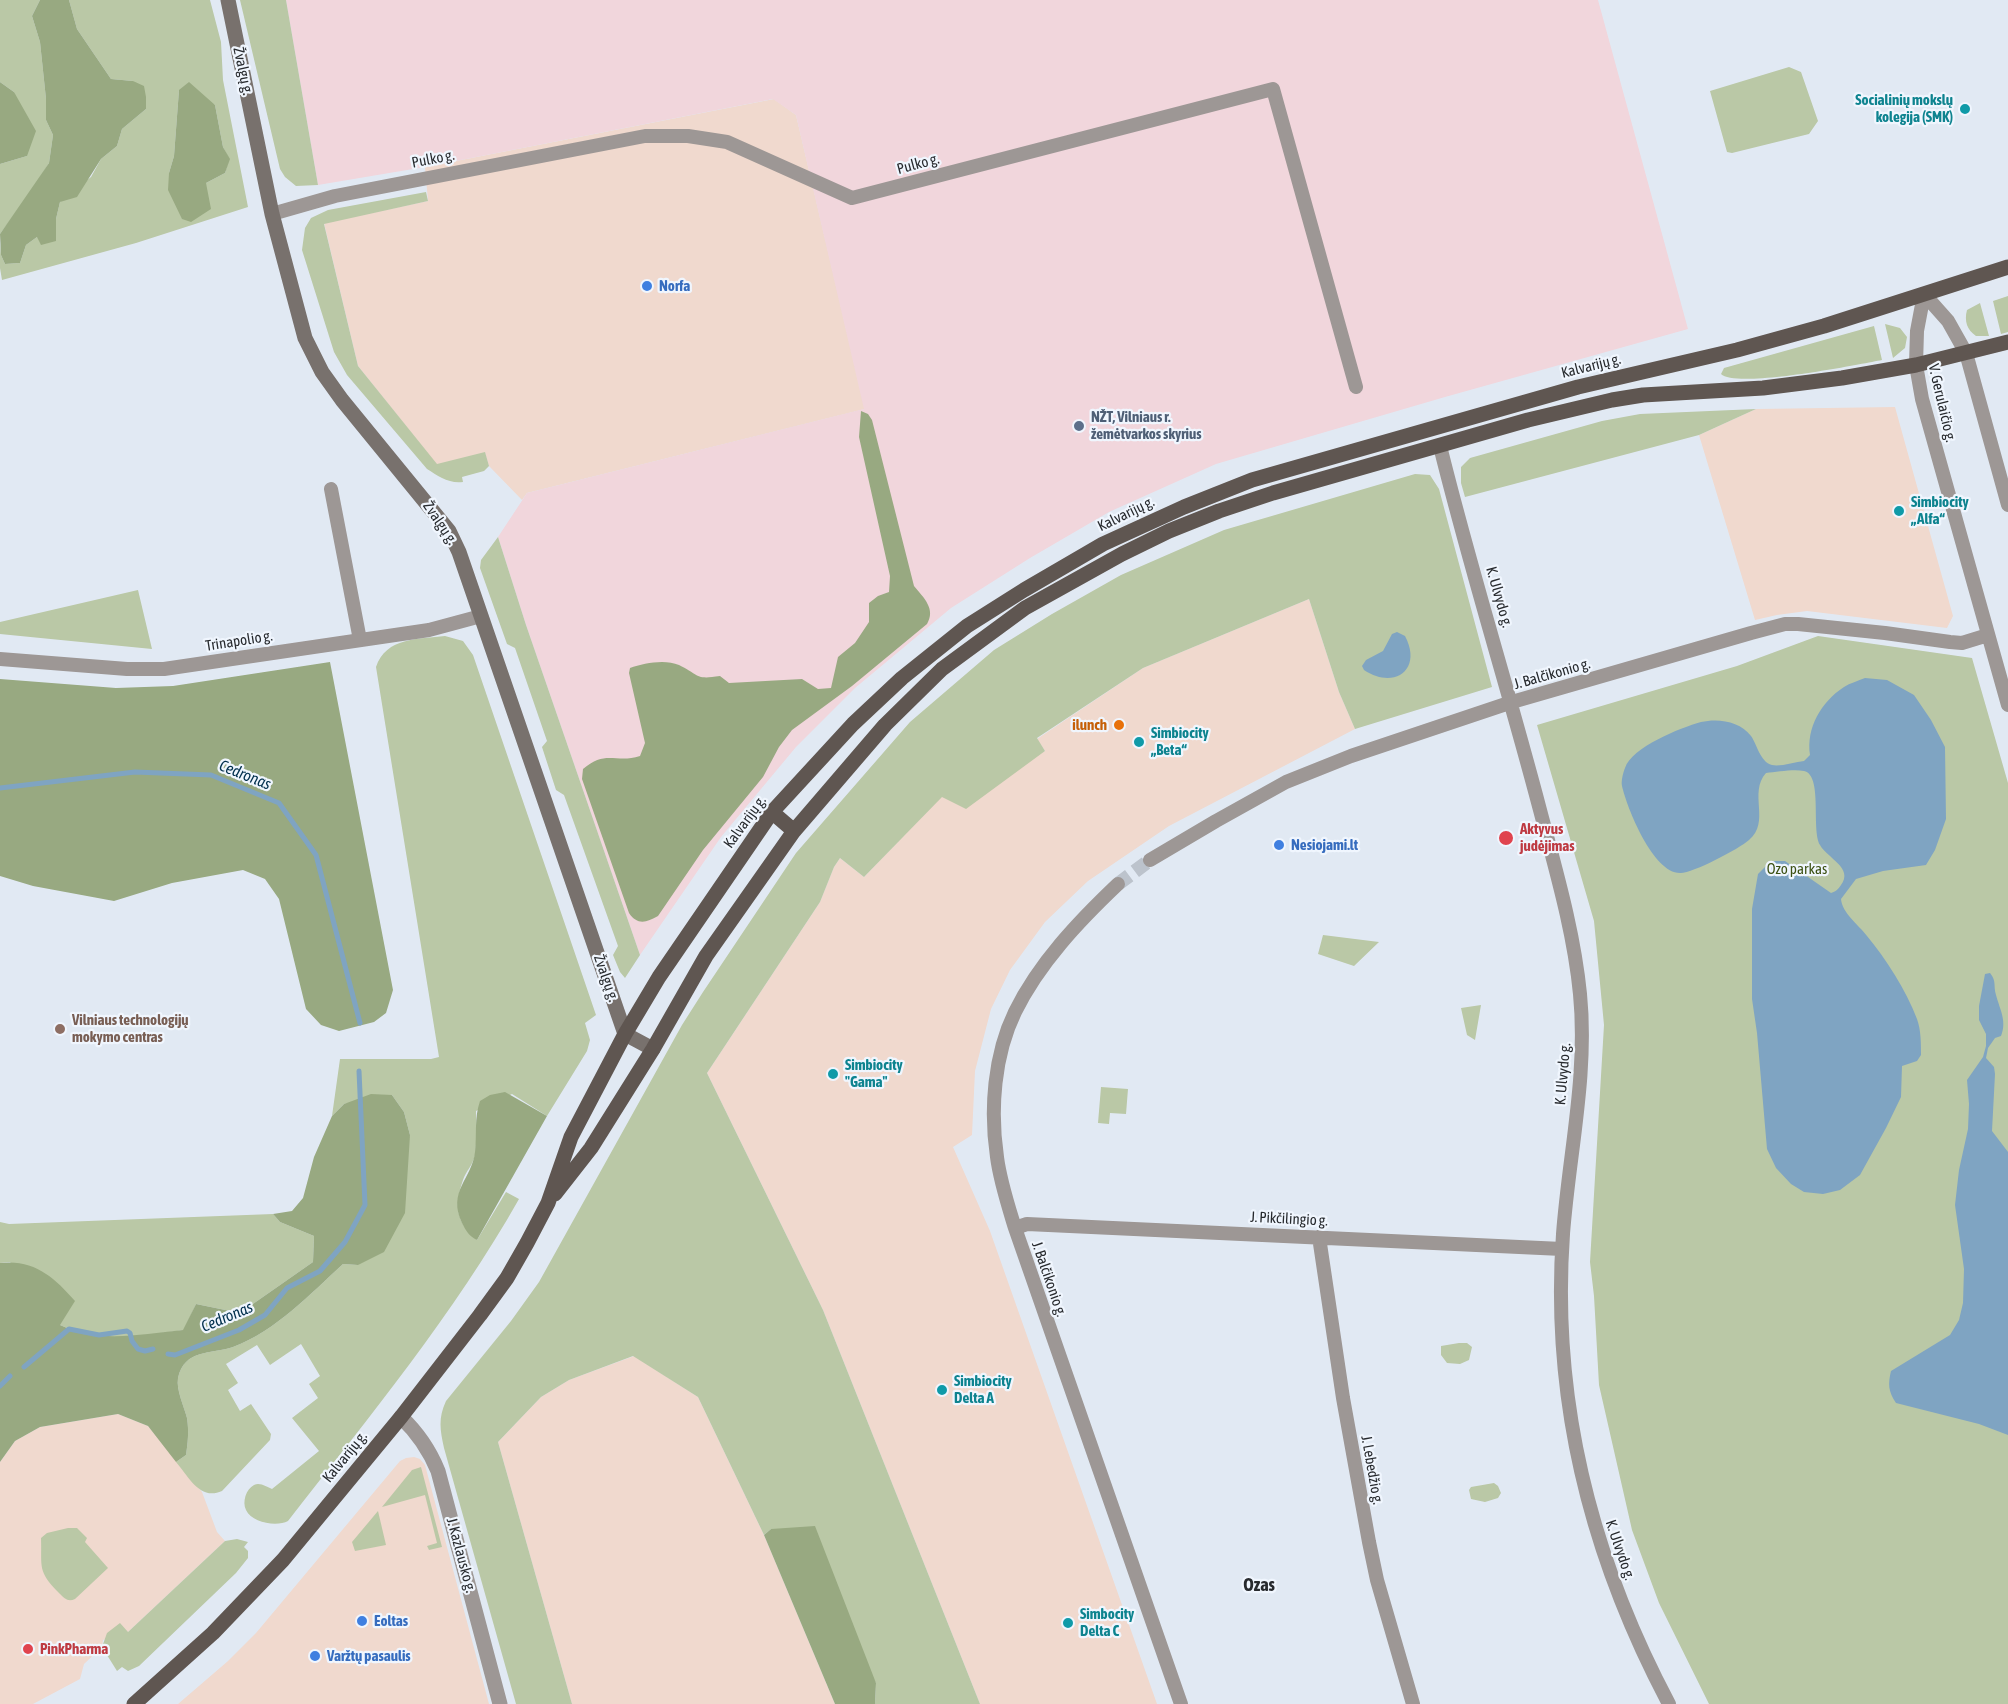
<!DOCTYPE html>
<html>
<head>
<meta charset="utf-8">
<style>
	body { margin:0 }
	canvas { display:block; background:#e1e9f3 }
</style>
</head>
<body>
<canvas width="2008" height="1704"></canvas>
<script>
const ctx = document.querySelector('canvas').getContext('2d');
ctx.lineJoin = 'round';
function fill(path, color) {
  ctx.fillStyle = color;
  ctx.fill(path, 'evenodd');
}
function trace(path, color, width, dash) {
  ctx.strokeStyle = color;
  ctx.lineWidth = width;
  ctx.lineCap = dash ? 'butt' : 'round';
  ctx.setLineDash(dash || []);
  ctx.stroke(path);
}
function label(font, color, halo, rows, align = 'center') {
  ctx.font = font + ' "Asap Condensed",sans-serif';
  ctx.lineWidth = 4.5;
  ctx.setLineDash([]);
  ctx.textBaseline = 'middle';
  ctx.strokeStyle = halo;
  ctx.fillStyle = color;
  for (const [text, x, y, turn = 0] of rows) {
    ctx.save();
    ctx.translate(x, y);
    ctx.rotate((+turn || 0) * Math.PI / 180);
    ctx.textAlign = isNaN(turn) ? turn : align;
    if (halo) ctx.strokeText(text, 0, 0);
    ctx.fillText(text, 0, 0);
    ctx.restore();
  }
}
fill(new Path2D(`
	M774,99L796,115L865,409L527,493L522,500L489,466L485,453L437,465L358,366L324,223L428,201L425,167Z
	M1895,407L1953,616L1947,628L1807,611L1777,615L1755,620L1699,435L1756,409Z
	M1309,599L1339,692L1355,729L1169,826L1088,881L1045,922L1010,970L991,1009L975,1071L972,1135L953,1147L990,1231L1157,1704H980L823,1310L707,1073L820,902L834,867L840,858L864,877L942,796L1045,751L1037,739L1143,668Z
	M634,1356L698,1397L764,1535L835,1704H572L498,1442L541,1397L569,1380Z
	M118,1414L148,1426L202,1492L217,1532L225,1541L128,1632L103,1640L102,1647L84,1664L80,1679L33,1704H0V1462L15,1441L40,1427Z
	M414,1457L420,1459L425,1465L489,1704H178L228,1661L256,1633L400,1461L406,1458Z`), '#f0d9ce');
fill(new Path2D(`
	M286,0H1598L1688,329L1445,397L1216,464L1109,512L1030,558L951,608L855,688L796,747L721,837L640,955L526,625L498,537L527,493L864,409L796,115L773,99L425,167L318,185Z`), '#f1d6dc');
fill(new Path2D(`
	M0,0H40L32,16L40,42L46,99V120L53,135L49,163L32,191L0,234V164L27,156L14,92L0,82Z
	M69,0H210L221,42L223,80L248,207L136,243L2,280L0,268V243L1,255L5,264L20,263L26,245L37,237L56,241V219L60,202L91,177L101,159L117,146L122,129L146,109L133,81L111,79L77,29ZM179,90L215,105L223,147L229,159L225,173L206,183L169,173L174,156Z
	M240,0H286L318,185L296,186L285,177L280,169Z
	M1789,67L1801,72L1818,121L1809,134L1732,153L1727,152L1710,91Z
	M426,192L428,201L324,224L358,366L437,464L485,452L489,466L484,471L462,477L463,482C449,484 438,476 427,469L347,375L334,352L302,250L305,228L311,218L328,210Z
	M2008,296V332L2001,334L1993,301Z
	M1980,303L1989,336H1976C1967,330 1964,321 1967,310Z
	M1885,324L1900,328L1907,337L1905,348L1893,358Z
	M1874,326L1882,360C1856,365 1736,389 1721,374L1724,368Z
	M1756,409L1699,435L1465,497L1461,483V467L1470,458L1602,421L1640,414Z
	M1415,474L1430,475L1439,489L1492,687L1355,729L1339,692L1309,599L1143,668L1037,738L1045,751L966,809L942,797L864,877L840,858L834,867L820,902L707,1073L823,1310L980,1704H875L876,1683L771,1529L764,1535L698,1397L633,1356L569,1380L541,1397L498,1442L572,1704H516L444,1448C440,1430 438,1418 446,1401L511,1321L539,1282L682,1025L703,992L796,853L910,722L994,650L1052,614L1121,575L1224,530Z
	M498,537L526,625L640,955L625,978L620,972L613,955L618,946L564,795L556,790L542,747L547,741L515,648L507,644L480,568L481,560Z
	M138,590L152,649L0,634V622Z
	M445,636L463,641L473,655L596,1015L585,1023L590,1040L587,1051L547,1116L512,1094L476,1111C476,1125 477,1141 475,1155C473,1165 466,1171 463,1180C454,1206 456,1222 477,1240L506,1192L519,1199C454,1314 369,1417 288,1521C277,1527 252,1523 246,1510C242,1502 246,1489 254,1485C260,1482 267,1487 272,1489L319,1451L292,1418L318,1398L309,1384L320,1376L301,1344L270,1365L257,1345L226,1364L238,1383L228,1390L240,1411L251,1404L271,1434L270,1440L222,1491C200,1501 189,1477 176,1462L186,1455C188,1442 189,1431 187,1418C184,1406 176,1390 178,1378C184,1349 212,1354 233,1347C276,1331 310,1294 343,1264L358,1265L410,1135L404,1112L392,1095L344,1104L332,1116L340,1059H431L439,1057L376,667C386,637 419,639 445,636Z
	M1818,636L1972,658L2008,783V1704H1709L1659,1603L1632,1530L1599,1385L1594,1296L1590,1262L1604,1025L1594,921L1537,725L1737,666Z
	M1323,935L1379,942L1354,966L1318,954Z
	M1481,1005L1475,1040L1467,1035L1461,1008Z
	M1101,1087L1128,1089L1126,1114L1110,1113L1109,1124L1098,1123Z
	M273,1214L280,1222L314,1236L313,1262L240,1313L196,1304L184,1330L125,1338L79,1333L60,1325L10,1262L0,1263V1222L9,1224Z
	M1459,1343H1467L1472,1347L1469,1360L1460,1364L1447,1363L1441,1355V1346Z
	M421,1467L442,1547L429,1550L427,1546L437,1543L425,1495L382,1507L412,1470Z
	M1494,1483L1498,1486L1501,1493L1498,1498L1485,1502L1471,1499L1469,1490L1471,1487Z
	M378,1511L386,1545L355,1551L352,1542Z
	M68,1528H77L87,1538L85,1542L108,1568L75,1599C68,1602 65,1599 59,1593C37,1571 42,1567 41,1538L47,1533Z
	M237,1539L248,1542L244,1547L248,1551V1558L236,1573L139,1666L128,1671L122,1667L117,1671L102,1647L107,1633L120,1623L128,1632L225,1541Z`), '#bac8a6');
fill(new Path2D(`
	M40,0H69L77,29L111,79L133,81L144,86L146,97V109L122,129L117,146L101,159L77,197L60,202L56,219V241L41,245L37,237L26,245L20,263L5,264L1,255L0,234L49,163L53,135L46,120V99L40,42L32,16Z
	M0,82L14,92L36,131L27,156L0,164Z
	M189,82L215,105L223,147L230,159L225,173L206,183L211,209L191,222L182,219L168,190L169,173L174,156L179,90Z
	M861,411L868,414L872,420L914,586C924,598 936,609 927,624L852,686L792,730L779,747L763,777L703,850L658,916C646,923 637,925 629,913L582,779L583,769C606,749 616,764 640,756L645,743L629,673L630,668C644,663 665,659 679,665C700,675 694,680 720,676L729,683L802,679L818,689L831,688L838,657L855,643L869,622V603L878,596L889,592L890,576L859,437Z
	M330,662L393,990L386,1013L374,1022L339,1031L321,1025L306,1009L279,899L265,879L243,870L172,883L114,901L33,886L0,876V679L116,688L173,686Z
	M505,1092L547,1116L477,1240C469,1236 466,1231 462,1223C447,1191 472,1179 475,1152C477,1135 474,1118 480,1101L490,1095Z
	M371,1094L392,1095L404,1112L410,1135L405,1213L384,1252L358,1265L343,1264C310,1294 276,1331 233,1347C212,1354 184,1349 178,1378C176,1390 184,1406 187,1418C189,1431 188,1442 186,1455L176,1462L148,1426L118,1414L40,1427L15,1441L0,1462V1263C34,1259 54,1277 75,1301L60,1325C102,1344 139,1334 183,1330L196,1304L240,1313L313,1262L314,1236L280,1222L273,1214L292,1211L303,1198L314,1157L332,1116L344,1104Z
	M815,1526L876,1683L875,1704H835L764,1535L771,1529Z`), '#98a981');
fill(new Path2D(`
	M1397,632L1405,636C1423,670 1394,690 1364,670L1362,666L1366,660L1383,651L1392,634Z
	M1865,678L1887,680L1914,695L1931,720L1945,747L1946,819L1935,850L1926,865L1883,871L1856,879L1841,899C1842,913 1858,924 1867,936C1886,959 1906,990 1917,1019C1921,1030 1921,1043 1921,1055L1917,1061L1902,1066L1901,1097L1886,1128L1860,1175L1840,1190L1823,1194L1804,1192L1791,1184L1776,1168L1767,1149L1757,1033L1752,999V909L1758,874L1771,861H1785L1831,893C1837,891 1838,889 1841,885C1854,868 1827,858 1820,845C1811,829 1823,775 1804,771C1793,769 1777,772 1766,773C1748,793 1771,822 1749,840C1739,849 1691,874 1680,873C1653,873 1627,808 1622,786C1621,781 1623,773 1625,768C1632,747 1680,728 1701,722C1718,718 1740,721 1751,736C1757,744 1760,762 1772,765C1780,767 1795,762 1804,761L1810,755C1806,728 1821,702 1844,687C1850,683 1858,681 1865,678Z
	M1990,973C1997,982 1993,985 1996,995C2000,1010 2007,1021 2001,1036L1995,1038L1988,1048L1986,1058L1994,1067L1995,1074L1992,1131L2008,1152V1435L1979,1424L1896,1403C1888,1391 1888,1384 1891,1371L1950,1335L1959,1320L1963,1303L1964,1269L1955,1205L1959,1170L1968,1129L1969,1104L1967,1080L1983,1057L1986,1046V1034L1979,1020V1006L1985,974Z`), '#7fa4c2');
trace(new Path2D(`
	M0,788L135,772L211,775L279,803L316,855L360,1023
	M168,1354L175,1355L239,1330L265,1315L287,1288L320,1271L345,1242L365,1205L359,1071
	M24,1367L69,1329L99,1335L127,1331L130,1333L132,1341L138,1349L145,1351L153,1349
	M0,1386L10,1376`), '#7fa4c2', 5);
trace(new Path2D(`
	M1118,884L1150,860`), '#bcc3cc', 14, [14, 7]);
trace(new Path2D(`
	M272,214L335,196L645,136H688L727,142L852,198L1273,89L1356,387
	M1924,294L1917,331L1916,365L1922,399L2008,705
	M1924,294L1948,321L1966,353L2008,505
	M1440,446C1470,568 1508,688 1540,810C1556,871 1574,932 1580,994C1588,1075 1569,1154 1563,1234C1551,1402 1591,1557 1669,1704
	M331,489L360,640
	M0,659L127,669H164L429,630L481,616
	M1150,860L1216,821L1286,782L1351,756L1512,702L1751,633L1785,624H1798L1885,633L1950,642L1962,643L1988,635
	M1118,884C1079,921 1039,963 1015,1012C994,1055 990,1110 997,1157C1000,1181 1008,1205 1015,1228L1181,1704
	M1015,1228L1027,1224L1562,1249
	M1319,1237L1343,1398L1369,1542L1377,1580L1413,1704`), '#9d9795', 14);
trace(new Path2D(`
	M401,1417C418,1433 429,1449 438,1471L500,1704`), '#9d9795', 15);
trace(new Path2D(`
	M228,0L272,214L305,338L322,372L342,400L449,531L459,552L625,1034L653,1049`), '#78716d', 15);
trace(new Path2D(`
	M772,812L794,831
	M555,1194L591,1148L653,1049L706,956L794,831L885,725L942,669L1025,608L1122,554L1169,531L1219,511L1273,493L1528,420L1612,400L1643,395L1763,388L1842,378L1916,365L2008,342
	M134,1704L213,1633L283,1560L401,1417L480,1315L507,1278L527,1243L548,1203L571,1137L625,1034L659,977L772,812L853,724L902,678L967,626L1024,590L1103,544L1184,507L1252,480L1578,387L1737,350L1824,326L2008,267`), '#5f5651', 15);
for (const [x, y, r, color] of [
	[1965,109,6,"#0f9aa8"],
	[647,286,6,"#3f7fe0"],
	[1079,426,6,"#5c6f8a"],
	[1899,511,6,"#0f9aa8"],
	[1119,725,6,"#e8710a"],
	[1139,742,6,"#0f9aa8"],
	[1506,838,8,"#e0444e"],
	[1279,845,6,"#3f7fe0"],
	[60,1029,6,"#8d6e63"],
	[833,1074,6,"#0f9aa8"],
	[942,1390,6,"#0f9aa8"],
	[362,1621,6,"#3f7fe0"],
	[1068,1623,6,"#0f9aa8"],
	[28,1649,6,"#e0444e"],
	[315,1656,6,"#3f7fe0"]
]) {
  const dot = new Path2D();
  dot.arc(x, y, r, 0, 2 * Math.PI);
  ctx.fillStyle = color;
  ctx.fill(dot);
  trace(dot, '#f0f6fe', 2);
}
label('15px', '#272a2e', '#f0f6fe', [
	["Žvalgų g.",243,71,78],
	["Pulko g.",433,159,-11],
	["Pulko g.",918,164,-15],
	["Kalvarijų g.",1591,366,-14],
	["V. Gerulaičio g.",1942,403,77],
	["Kalvarijų g.",1126,514,-26],
	["Žvalgų g.",440,523,56],
	["K. Ulvydo g.",1499,597,74],
	["Trinapolio g.",239,641,-9],
	["J. Balčikonio g.",1552,674,-16],
	["Kalvarijų g.",745,822,-54],
	["Žvalgų g.",606,978,71],
	["K. Ulvydo g.",1563,1074,-85],
	["J. Pikčilingio g.",1289,1219,3],
	["J. Balčikonio g.",1049,1279,71],
	["Kalvarijų g.",345,1457,-51],
	["J. Lebedžio g.",1372,1470,80],
	["K. Ulvydo g.",1620,1550,71],
	["J. Kazlausko g.",461,1555,75]
]);
label('bold 15px', '#0d838f', '#f0f6fe', [
	["Socialinių mokslų",1953,100,"right"],
	["kolegija (SMK)",1953,117,"right"],
	["Simbiocity",1911,502],
	["„Alfa“",1911,519],
	["Simbiocity",1151,733],
	["„Beta“",1151,750],
	["Simbiocity",845,1065],
	["\"Gama\"",845,1082],
	["Simbiocity",954,1381],
	["Delta A",954,1398],
	["Simbocity",1080,1614],
	["Delta C",1080,1631]
], 'left');
label('bold 15px', '#366cbe', '#f0f6fe', [
	["Norfa",659,286],
	["Nesiojami.lt",1291,845],
	["Eoltas",374,1621],
	["Varžtų pasaulis",327,1656]
], 'left');
label('bold 15px', '#4e5e75', '#f0f6fe', [
	["NŽT, Vilniaus r.",1091,417],
	["žemėtvarkos skyrius",1091,434]
], 'left');
label('bold 15px', '#c56008', '#f0f6fe', [
	["ilunch",1107,725]
], 'right');
label('bold 15px', '#be3a42', '#f0f6fe', [
	["Aktyvus",1520,829],
	["judėjimas",1520,846],
	["PinkPharma",40,1649]
], 'left');
label('15px', '#3c5113', '#f0f6fe', [
	["Ozo parkas",1797,869]
]);
label('bold 15px', '#785e54', '#f0f6fe', [
	["Vilniaus technologijų",72,1020],
	["mokymo centras",72,1037]
], 'left');
label('italic 16px', '#002f4d', '#f0f6fe', [
	["Cedronas",245,775,22],
	["Cedronas",227,1317,-23]
]);
label('bold 18px', '#272a2e', '#f0f6fe', [
	["Ozas",1259,1585]
]);
</script>
</body>
</html>
